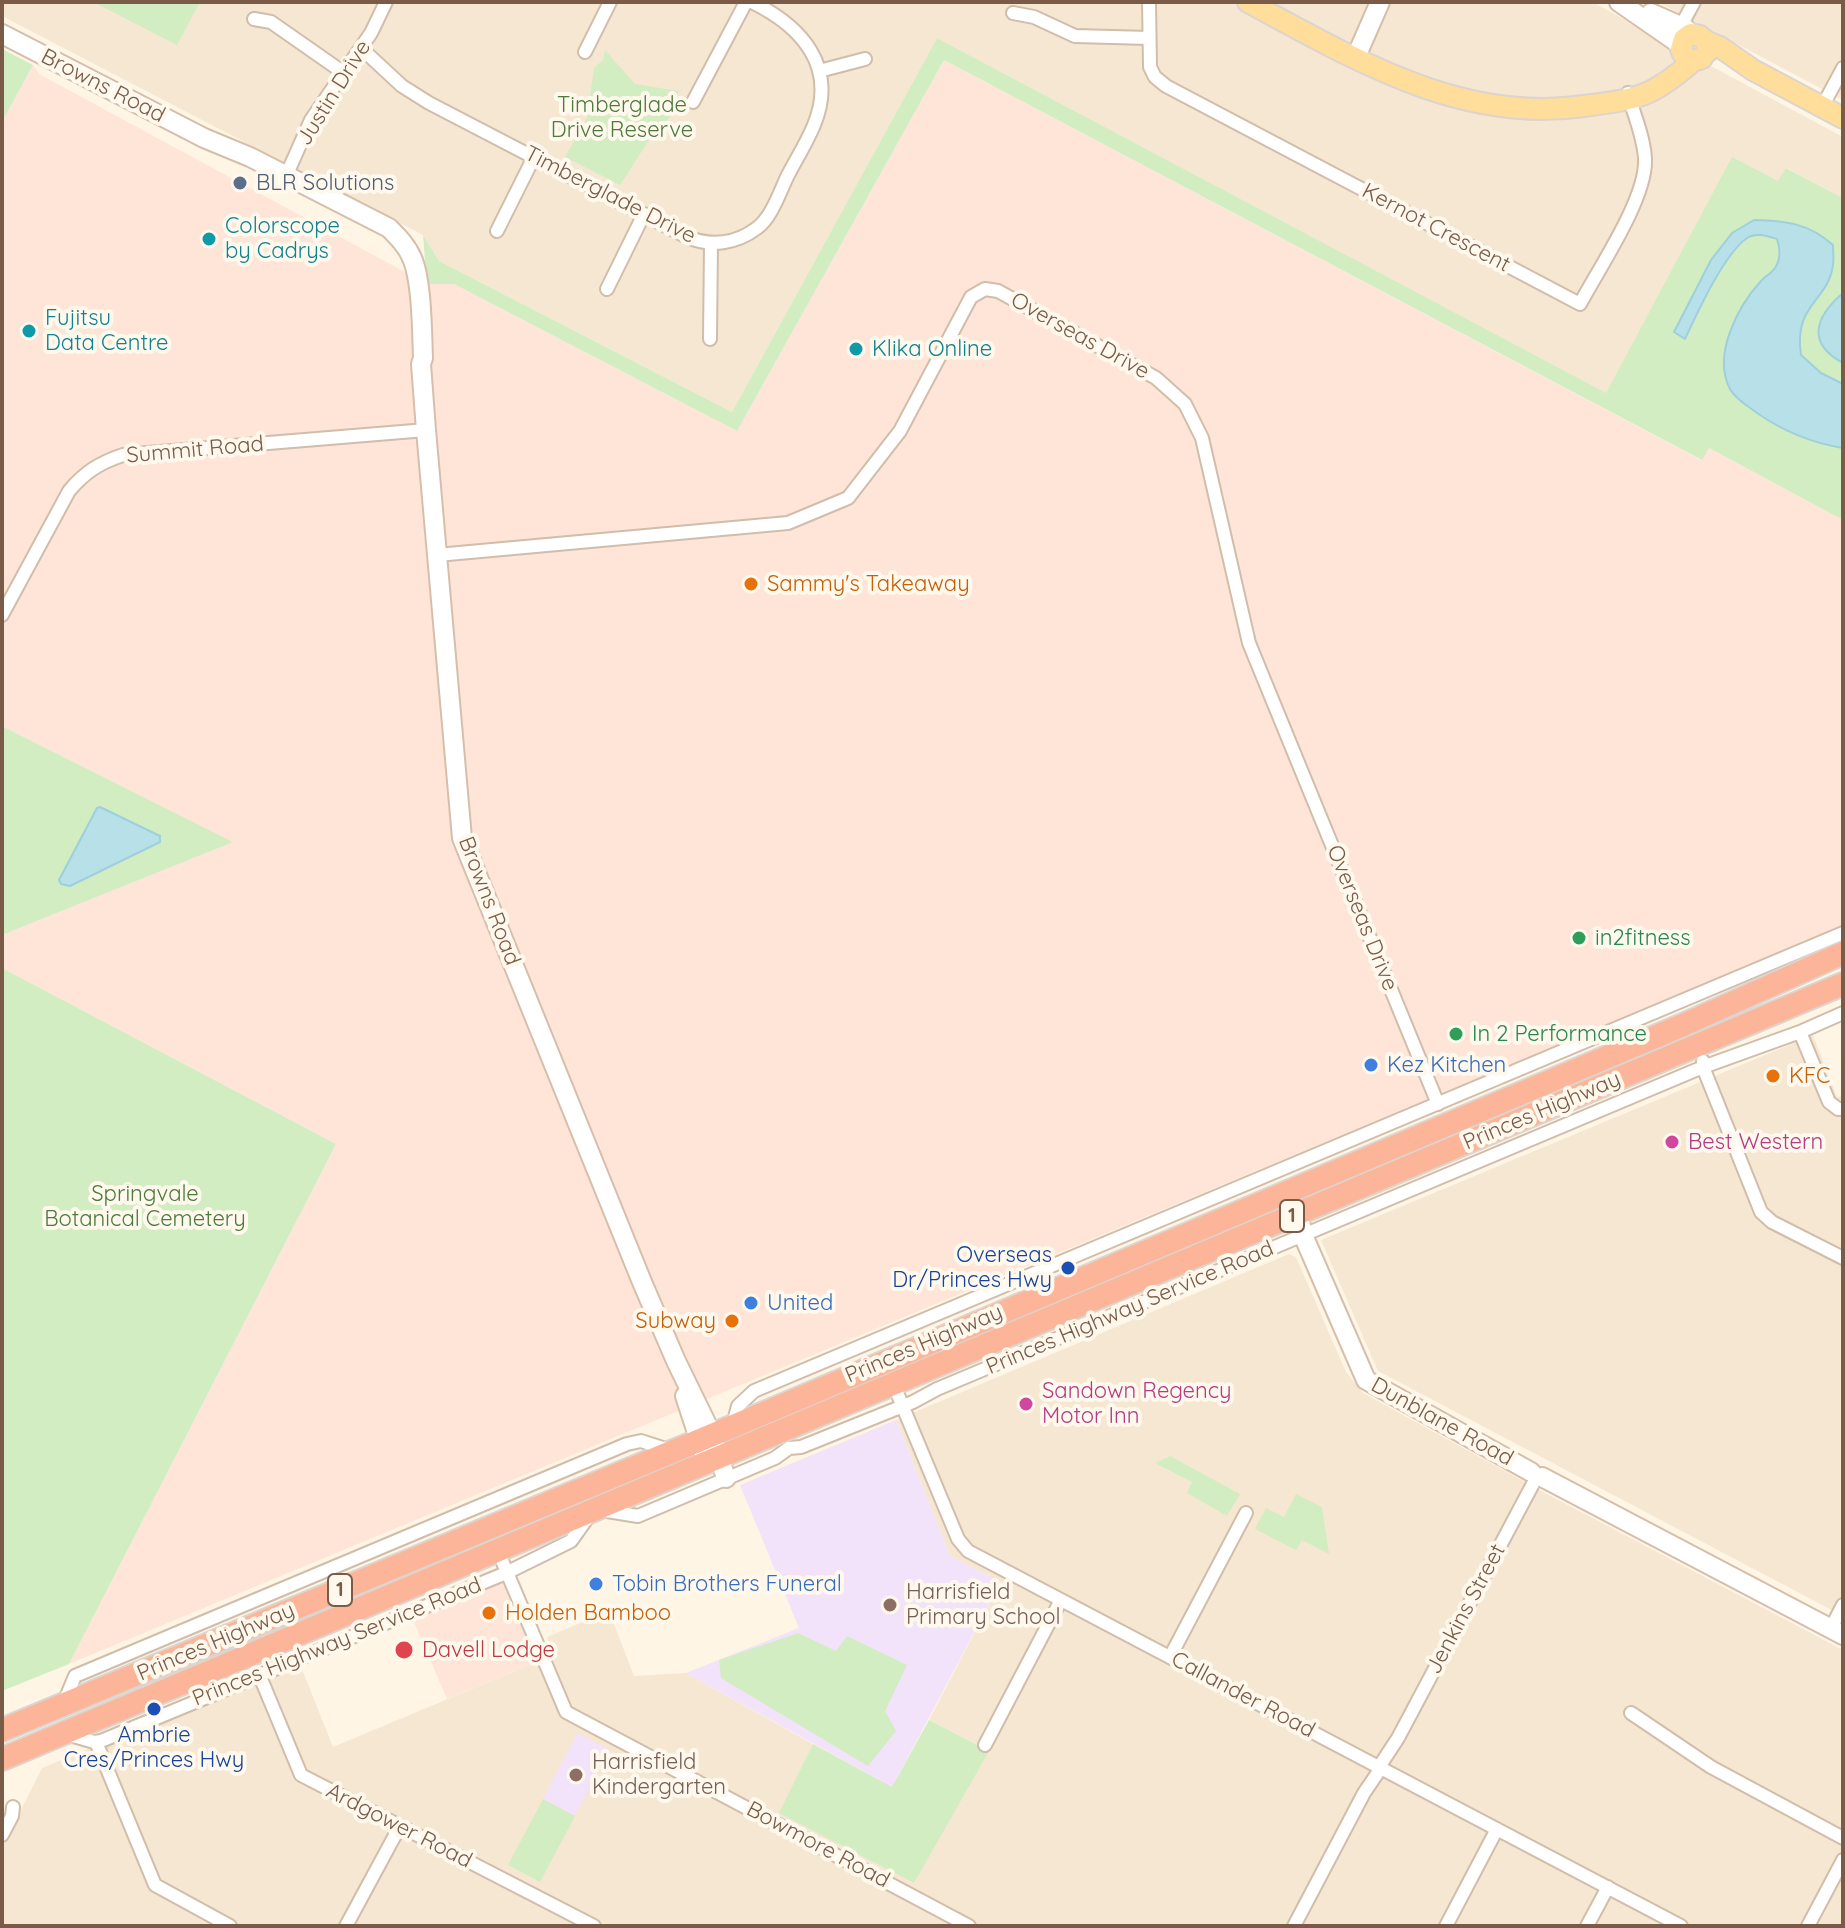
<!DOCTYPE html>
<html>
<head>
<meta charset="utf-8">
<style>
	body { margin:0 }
	#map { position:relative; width:1845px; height:1928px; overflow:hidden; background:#fef5e5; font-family:Quicksand,sans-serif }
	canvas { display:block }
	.frame { position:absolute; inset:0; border:4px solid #795b48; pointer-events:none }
</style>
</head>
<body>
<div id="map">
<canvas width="1845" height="1928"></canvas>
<div class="frame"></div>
</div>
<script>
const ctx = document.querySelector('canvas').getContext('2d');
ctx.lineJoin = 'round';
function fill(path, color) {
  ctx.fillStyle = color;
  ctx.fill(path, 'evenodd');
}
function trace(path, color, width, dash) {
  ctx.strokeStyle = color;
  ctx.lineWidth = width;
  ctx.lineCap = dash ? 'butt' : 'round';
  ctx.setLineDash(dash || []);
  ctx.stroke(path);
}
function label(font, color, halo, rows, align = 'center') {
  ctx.font = font + ' Quicksand,sans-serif';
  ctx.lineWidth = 8;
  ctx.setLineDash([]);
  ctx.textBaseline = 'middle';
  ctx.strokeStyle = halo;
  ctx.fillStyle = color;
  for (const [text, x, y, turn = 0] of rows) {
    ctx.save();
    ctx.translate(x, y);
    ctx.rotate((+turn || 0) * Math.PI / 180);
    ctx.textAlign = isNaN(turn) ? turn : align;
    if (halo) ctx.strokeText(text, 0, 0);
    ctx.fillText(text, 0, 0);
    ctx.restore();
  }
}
fill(new Path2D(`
	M2,2H1592L1843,137V198L1787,168L1779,182L1732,158L1606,394L937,38L732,412L439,261L423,235L2,16Z
	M1658,2H1843V100L1769,61Z
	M1813,1035L1837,1097L1843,1095V1616L1378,1371L1321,1240Z
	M1289,1254L1296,1257L1346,1372L1363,1393L1545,1493L1843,1650V1926H2V1848L42,1768L299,1662L333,1747L553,1655L547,1637L609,1611L634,1676L686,1673L813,1744L780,1813L989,1751L929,1720L1001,1582L950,1556L896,1420Z`), '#f6e7d3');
fill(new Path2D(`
	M944,60L1701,460L1709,448L1843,520V927L69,1664L336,1144L2,968V935L232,842L2,726V122L33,65L39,74L427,284H454L737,431Z
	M502,1580L505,1581L539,1661L447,1699L411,1615Z`), '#ffe5d8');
fill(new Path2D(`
	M896,1420L950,1556L1001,1582L892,1787L686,1673L799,1628L740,1485Z
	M577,1733L610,1750L575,1816L543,1799Z`), '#f2e2fa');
fill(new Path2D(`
	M93,2H200L177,45Z
	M937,38L1606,393L1732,157L1778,181L1786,168L1843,198V520L1709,448L1702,460L944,60L737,431L454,284H427L423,235L439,261L732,412Z
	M2,49L33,65L2,122Z
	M605,50L635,84L679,91L674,100L675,111L647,143L620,185L565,157L587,118L594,68L603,60Z
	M2,726L233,842L2,935Z
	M2,968L336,1144L69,1664L2,1691Z
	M1170,1456L1240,1494L1227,1516L1187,1493L1192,1482L1155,1463Z
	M1296,1494L1322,1507L1329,1554L1302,1540L1296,1550L1255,1529L1266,1508L1284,1517Z
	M798,1633L836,1651L847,1636L907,1665L885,1711L896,1731L868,1766L721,1678L719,1660Z
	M929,1720L989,1751L914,1883L779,1813L813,1744L892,1787Z
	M543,1799L575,1816L540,1882L508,1865Z`), '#d2edc2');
const water = new Path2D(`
	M1754,220C1787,221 1808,223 1833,245C1833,252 1834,259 1833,265C1828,302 1793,304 1801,355L1821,373L1843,384V448C1812,443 1783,431 1757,413C1748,406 1735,399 1730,389C1712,355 1738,306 1761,281C1765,276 1772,273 1775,268C1781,259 1780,248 1777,239C1767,236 1756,232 1747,238C1724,254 1697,313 1685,339L1674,332L1711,260L1732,233Z
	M1843,293V363C1806,343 1815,317 1843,293Z
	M100,807L160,836V842L70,886L61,884L59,880L97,808Z`);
fill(water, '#b8e0e9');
trace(water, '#9dd0dc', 2);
const street = new Path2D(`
	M1149,2L1150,67L1155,77L1166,86L1580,304C1599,268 1647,198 1645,159C1644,137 1634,115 1628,93
	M1013,13L1034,17L1075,36L1149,38
	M254,19L271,22L344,73
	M1681,26L1694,2
	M361,48L402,86L429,103L687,237C711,247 736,244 757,228C772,217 780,191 788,175C797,158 807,142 814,125C838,66 801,26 752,2
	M585,52L610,2
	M819,71L865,59
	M693,102L746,2
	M1822,107L1843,68
	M282,185L311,120L371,33L386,2
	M497,231L534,157
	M607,289L644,214
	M710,339L711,243
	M437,555L788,523L848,498L900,431L971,297L985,289L998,291L1156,378L1185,404L1202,438L1249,643L1438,1104
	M2,615L69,491C85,472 99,463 123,455L426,430
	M1800,1032L1829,1102L1838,1109H1843
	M1703,1061V1067L1761,1212L1772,1222L1843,1258
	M893,1383L958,1539L968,1551L1681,1926
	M733,1425L738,1406L754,1391L1843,933
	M601,1510L638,1516L775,1458L789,1448L801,1447L913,1402L937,1389L1703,1067L1800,1032L1843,1013
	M498,1551L566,1712L969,1926
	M1831,1628L1843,1605
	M1170,1657L1246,1513
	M259,1674L301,1775L594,1926
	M63,1705L75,1676L627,1444L641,1441L669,1450
	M1631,1713L1711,1767L1843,1838
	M67,1734L94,1742L101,1741L506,1573L571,1541L591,1513
	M96,1742L155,1885L230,1926
	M985,1745L1061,1600
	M1379,1767L1398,1738L1535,1480
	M2,1835L12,1816L13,1807
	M346,1926L400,1826
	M1294,1926L1364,1793L1381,1768
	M1446,1926L1497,1829
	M1587,1926L1608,1887
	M1808,1926L1843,1860`);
const secondary = new Path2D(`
	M1619,2L1681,45
	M1651,13L1685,28L1691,34
	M2,34L204,138L250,157L389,228C398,237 407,246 412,258C422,281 422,332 423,358L421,364L426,430L462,838L642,1282L676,1361L712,1435L726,1478
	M1355,59L1380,2
	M1298,1213L1303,1235L1366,1380L1531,1472
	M685,1396L703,1451
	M1542,1477L1843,1635`);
const primary = new Path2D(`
	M1248,2C1353,58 1460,124 1584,106C1637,99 1651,98 1693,61
	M1707,42L1720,47L1753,70L1843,118
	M1702,58C1692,63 1684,59 1681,49L1684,39L1691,34L1700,36L1707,42V52`);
const highway = new Path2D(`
	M2,1730L698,1441L1683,1025L1843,953
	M2,1759L1843,984`);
trace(street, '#d0bdaa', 16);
trace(secondary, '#d6bfaa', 22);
trace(primary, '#dcd4cf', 24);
trace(highway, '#dcd4cf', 26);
trace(street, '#fff', 12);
trace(secondary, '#fff', 18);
trace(primary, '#ffdd9b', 20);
trace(highway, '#fcb598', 22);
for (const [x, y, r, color] of [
	[240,183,8,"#5c6f8a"],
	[209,239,8,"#0f9aa8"],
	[29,331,8,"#0f9aa8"],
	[856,349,8,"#0f9aa8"],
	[751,584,8,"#e8710a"],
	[1579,938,8,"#2e9e5b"],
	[1456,1034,8,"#2e9e5b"],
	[1371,1065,8,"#3f7fe0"],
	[1773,1076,8,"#e8710a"],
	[1672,1142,8,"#d1479c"],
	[1068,1268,8,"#1a4fb4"],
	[751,1303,8,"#3f7fe0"],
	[732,1321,8,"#e8710a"],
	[1026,1404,8,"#d1479c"],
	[596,1584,8,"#3f7fe0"],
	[890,1605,8,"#8d6e63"],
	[489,1613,8,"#e8710a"],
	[404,1650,10,"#e0444e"],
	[154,1709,8,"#1a4fb4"],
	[576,1775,8,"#8d6e63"]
]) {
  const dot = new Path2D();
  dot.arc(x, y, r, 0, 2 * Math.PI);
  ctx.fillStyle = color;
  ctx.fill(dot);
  trace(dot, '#fff8ed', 3);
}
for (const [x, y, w] of [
	[1292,1216,24],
	[340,1590,24]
]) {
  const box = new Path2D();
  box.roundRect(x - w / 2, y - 16, w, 32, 6);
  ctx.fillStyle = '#fff8ed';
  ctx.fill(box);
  trace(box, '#795b48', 2);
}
label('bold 20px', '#795b48', null, [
	["1",1292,1216],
	["1",340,1590]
]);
label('22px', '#795b48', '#fff8ed', [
	["Browns Road",103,86,27],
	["Justin Drive",334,93,-58],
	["Timberglade Drive",610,195,27],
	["Kernot Crescent",1436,228,28],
	["Overseas Drive",1080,336,29],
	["Summit Road",195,450,-5],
	["Browns Road",489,901,69],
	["Overseas Drive",1362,918,68],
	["Princes Highway",1542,1111,-23],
	["Princes Highway Service Road",1130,1308,-23],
	["Princes Highway",924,1344,-23],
	["Dunblane Road",1442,1422,29],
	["Jenkins Street",1466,1609,-62],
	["Princes Highway",216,1642,-23],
	["Princes Highway Service Road",337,1642,-22],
	["Callander Road",1243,1695,28],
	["Ardgower Road",399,1826,27],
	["Bowmore Road",818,1845,28]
]);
label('22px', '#4c7a3c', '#fff8ed', [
	["Timberglade",622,105],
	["Drive Reserve",622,130],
	["Springvale",145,1194],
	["Botanical Cemetery",145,1219]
]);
label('22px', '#4e5e75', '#fff8ed', [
	["BLR Solutions",256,183]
], 'left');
label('22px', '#0d838f', '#fff8ed', [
	["Colorscope",225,226],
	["by Cadrys",225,251],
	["Fujitsu",45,318],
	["Data Centre",45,343],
	["Klika Online",872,349]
], 'left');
label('22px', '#c56008', '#fff8ed', [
	["Sammy's Takeaway",767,584],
	["KFC",1789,1076],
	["Subway",716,1321,"right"],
	["Holden Bamboo",505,1613]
], 'left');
label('22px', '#27864d', '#fff8ed', [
	["in2fitness",1595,938],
	["In 2 Performance",1472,1034]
], 'left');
label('22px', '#366cbe', '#fff8ed', [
	["Kez Kitchen",1387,1065],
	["United",767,1303],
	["Tobin Brothers Funeral",612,1584]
], 'left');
label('22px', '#b23c85', '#fff8ed', [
	["Best Western",1688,1142],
	["Sandown Regency",1042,1391],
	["Motor Inn",1042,1416]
], 'left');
label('22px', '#164399', '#fff8ed', [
	["Overseas",1052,1255],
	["Dr/Princes Hwy",1052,1280],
	["Ambrie",154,1735,"center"],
	["Cres/Princes Hwy",154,1760,"center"]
], 'right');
label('22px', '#785e54', '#fff8ed', [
	["Harrisfield",906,1592],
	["Primary School",906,1617],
	["Harrisfield",592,1762],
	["Kindergarten",592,1787]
], 'left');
label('22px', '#be3a42', '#fff8ed', [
	["Davell Lodge",422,1650]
], 'left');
</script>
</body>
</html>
